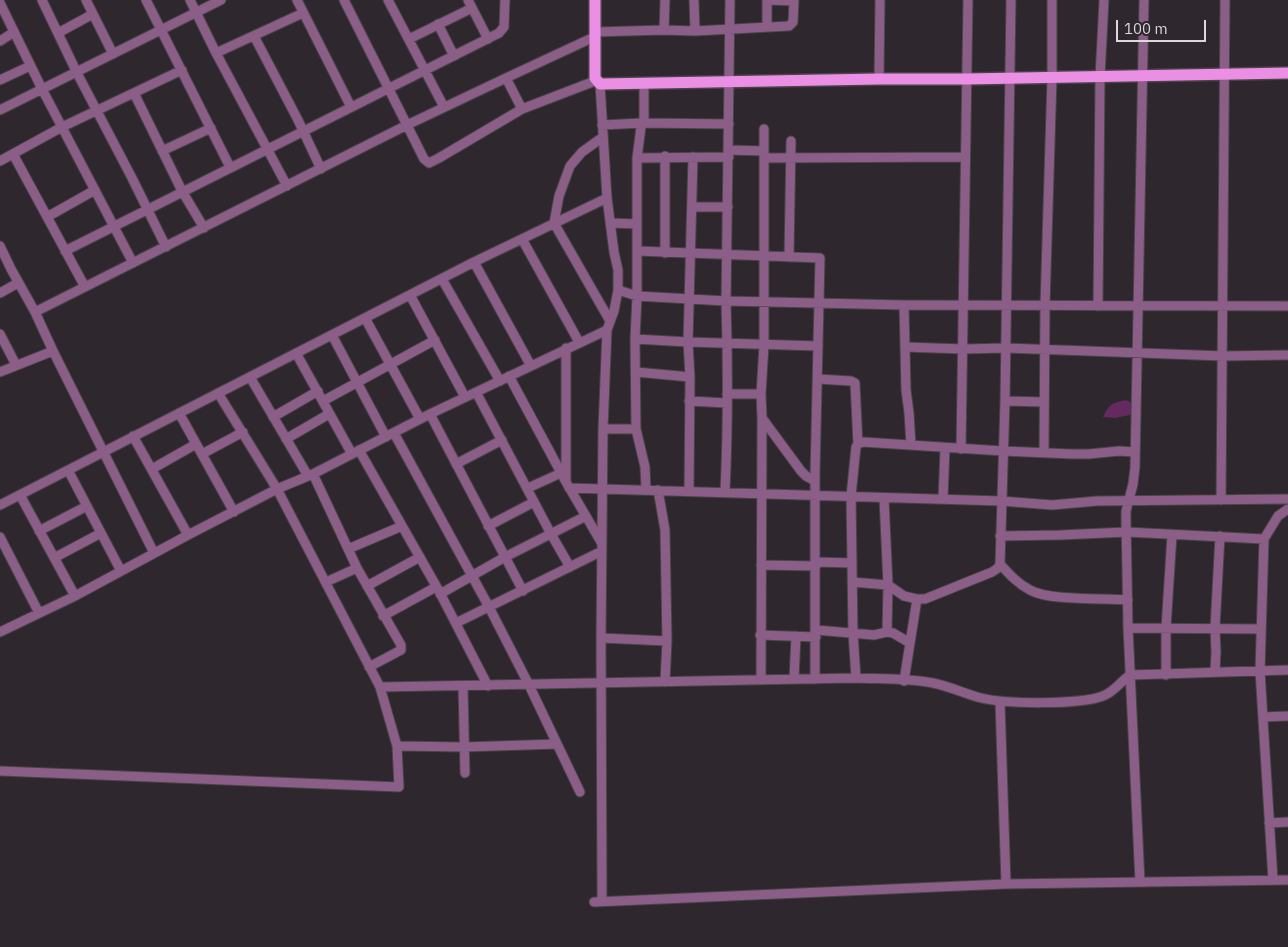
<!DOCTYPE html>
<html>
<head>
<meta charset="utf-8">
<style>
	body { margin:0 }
	#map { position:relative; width:1288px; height:947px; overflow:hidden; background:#2e272d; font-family:"IBM Plex Sans",sans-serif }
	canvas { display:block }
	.scale { position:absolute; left:1116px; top:20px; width:90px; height:22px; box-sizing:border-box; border:2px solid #dcd8dc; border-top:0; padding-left:6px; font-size:15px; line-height:18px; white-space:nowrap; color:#dcd8dc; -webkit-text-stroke:4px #2e272d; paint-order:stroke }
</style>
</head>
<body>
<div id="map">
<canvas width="1288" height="947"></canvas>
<div class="scale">100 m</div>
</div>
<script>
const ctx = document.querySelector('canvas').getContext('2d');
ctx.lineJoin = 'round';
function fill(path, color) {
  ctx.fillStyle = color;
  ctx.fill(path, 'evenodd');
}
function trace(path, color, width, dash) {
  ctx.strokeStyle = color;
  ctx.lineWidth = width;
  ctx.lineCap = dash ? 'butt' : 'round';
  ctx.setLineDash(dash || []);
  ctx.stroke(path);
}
fill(new Path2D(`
	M1126,400C1133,402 1134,409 1130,415L1115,418L1103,417C1109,404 1112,403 1126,400Z`), '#632a60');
const minor = new Path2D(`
	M42,0L77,73L132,178L166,247
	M86,0L113,54
	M146,0L230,167
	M190,0L216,53L287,186
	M297,0L351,107
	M344,0L424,159L429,163L439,158L522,109
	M388,0L444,107
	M468,0L488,39
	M665,0L664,30L695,31L789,26L793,22L794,0
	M694,0L695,31
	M767,0L794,1
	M0,3L42,89L133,263
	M438,24L454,56
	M767,26V0
	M595,32L664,30
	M58,33L93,14
	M254,36L298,120L321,169
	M409,39L472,8
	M0,41L14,32
	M216,53L303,13
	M506,78L594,37
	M879,79L880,0
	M0,80L30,66
	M644,83V119L641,127L637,158V296L635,339L636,429L645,467L646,490
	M600,84L607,198L614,252L618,270V290L614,311L607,330L603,429L601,638L602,901
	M134,93L182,191L204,228
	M0,110L221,0
	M602,125L642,123L729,124
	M603,137L582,152L570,166L559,196L554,223L610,321
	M729,150L764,151
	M162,151L211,128
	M13,154L85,287
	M637,158L729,157
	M764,158L965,157
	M0,161L62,127L182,70
	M692,207H728
	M47,217L95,190
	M610,223L637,224
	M522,239L579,342
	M0,246L11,269L35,312L53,351L154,553
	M65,251L499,33L504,27L505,0
	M638,251L820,258L815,475V679
	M665,253V156
	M789,257L791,141
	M474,262L531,366
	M442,279L500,381
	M618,290L637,296L726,301L904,305L1288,306
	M0,293L18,283
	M410,295L465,397
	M904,305L906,390L909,413L911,445
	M1098,306L1100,77L1104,0
	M35,312L407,125L506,78L522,109L595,81
	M365,318L420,419
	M0,334L16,365
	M332,335L386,437
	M635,339L688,342L818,346
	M905,347L963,349L1006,348L1223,356L1288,355
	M296,353L352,454
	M0,372L53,351
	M636,372L690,377
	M509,376L566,482L601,542
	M250,377L308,476
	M818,379L851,381L855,383L858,444L856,447L851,496L853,633L856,678
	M476,392L551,534L570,567
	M727,394H761L764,345V129
	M761,394L762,418L801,471L806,476L815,481
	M323,401L435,340
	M689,401L727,403
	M1005,401L1044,402
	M179,413L234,512
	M430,414L523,591
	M273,417L318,391
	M603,429H636
	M394,433L489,607L529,685L580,792
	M133,436L188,535
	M286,439L329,414
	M858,444L863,442L1003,451L1072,454H1089L1119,451L1135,452
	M961,449L968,0
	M359,450L439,591L488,686
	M1044,452L1045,305L1052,78V0
	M202,454L243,432
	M456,464L502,440
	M152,469L196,444
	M68,470L121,571
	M313,474L357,568L401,645V650L369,667
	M566,480V348
	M528,488L561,473
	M569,488L1001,501L1052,505L1097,501L1288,499
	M658,490L665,530L667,641L665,682
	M689,490L690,377L688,342L693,157
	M725,492C728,428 728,364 726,301L730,0
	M20,495L75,596
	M943,499L945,448
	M1221,500L1225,0
	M0,505L474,262L607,198
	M488,526L534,502
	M39,531L87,506
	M1000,536L1060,535L1127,532L1264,539
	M0,537L39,613
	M348,549L402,526
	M54,558L101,533
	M816,562L852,563
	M1000,564C1009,574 1018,584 1030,590C1049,601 1103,598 1128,600
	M761,565L816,566
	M326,582L357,568
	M852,582L888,585L904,596L917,599H925L992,572L998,568L1000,564L1005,401L1011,0
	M367,586L420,557
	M440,594L505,557L586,516
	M383,616L436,587
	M456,623L602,551
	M1128,628L1261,629
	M816,630L874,635L887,632L888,585L884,498
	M0,632L75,596L188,535L277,489L313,474L430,414L607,330
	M887,632L893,633L910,643
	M760,635L816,637
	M601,638L667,641
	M1215,672L1216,652L1215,628L1220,536
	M1166,675V628L1172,535
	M794,679L796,636
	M761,680L762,418
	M904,681L917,599
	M463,686L465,773
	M380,687L856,678C881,679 908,678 933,683C949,686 965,694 981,698C1006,704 1079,705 1103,696C1114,692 1120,682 1130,675L1288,670
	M1000,702L1006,884
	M1263,717L1288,716
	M397,746L464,747L557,744
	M0,771L399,787L397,746L380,687L277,489L218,393
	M1269,823L1288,822
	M1273,880L1260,671L1264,539L1278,516L1288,509
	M1140,882L1128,628L1126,520V511L1133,484L1135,467L1144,0
	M594,902L1006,884L1288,880`);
const major = new Path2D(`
	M595,0V78L600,84L879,79H966L1288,73`);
trace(minor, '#4a4349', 11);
trace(major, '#4a4349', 14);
trace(minor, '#8a5e86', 9);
trace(major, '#eb8fe4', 11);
</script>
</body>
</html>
